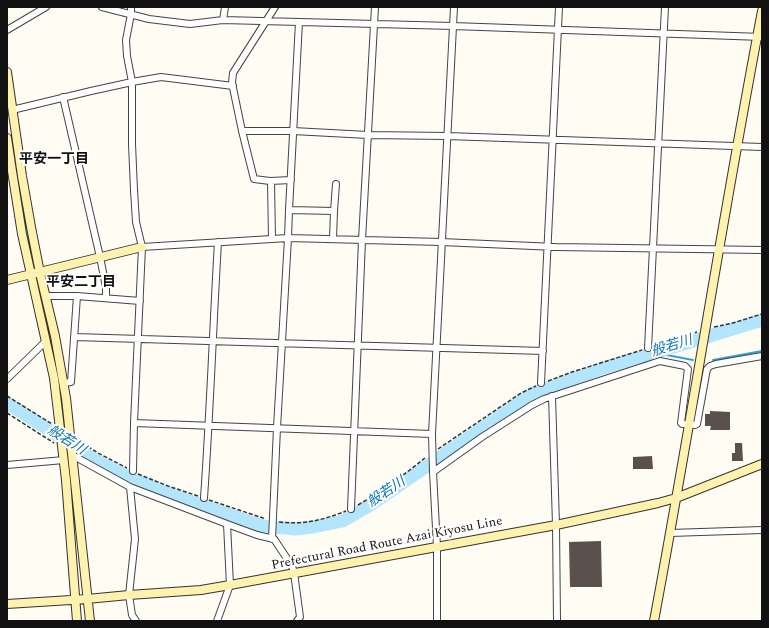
<!DOCTYPE html>
<html>
<head>
<meta charset="utf-8">
<style>
	body { margin:0 }
	#map { position:relative; width:769px; height:628px; overflow:hidden; background:#fffcf4; font-family:Spectral,serif }
	canvas { display:block }
	.frame { position:absolute; inset:0; border:8px solid #111; pointer-events:none }
</style>
</head>
<body>
<div id="map">
<canvas width="769" height="628"></canvas>
<div class="frame"></div>
</div>
<script>
const ctx = document.querySelector('canvas').getContext('2d');
ctx.lineJoin = 'round';
function trace(path, color, width, dash) {
  ctx.strokeStyle = color;
  ctx.lineWidth = width;
  ctx.lineCap = dash ? 'butt' : 'round';
  ctx.setLineDash(dash || []);
  ctx.stroke(path);
}
function fill(path, color) {
  ctx.fillStyle = color;
  ctx.fill(path, 'evenodd');
}
function label(font, color, halo, rows, align = 'center') {
  ctx.font = font + ' Spectral,"Noto Sans JP",serif';
  ctx.lineWidth = 4;
  ctx.setLineDash([]);
  ctx.textBaseline = 'middle';
  ctx.strokeStyle = halo;
  ctx.fillStyle = color;
  for (const [text, x, y, turn = 0] of rows) {
    ctx.save();
    ctx.translate(x, y);
    ctx.rotate((+turn || 0) * Math.PI / 180);
    ctx.textAlign = isNaN(turn) ? turn : align;
    if (halo) ctx.strokeText(text, 0, 0);
    ctx.fillText(text, 0, 0);
    ctx.restore();
  }
}
trace(new Path2D(`
	M656,353L693,360
	M713,360L762,351`), '#32a2db', 2);
trace(new Path2D(`
	M7,404L15,408L97,461L135,480L181,498L262,526L296,529L313,527L343,521L372,504L533,393L603,368L690,342L762,320`), '#b3e5fc', 13);
fill(new Path2D(`
	M710,411L730,412V430H710L711,426H705V414H710Z
	M735,443H742L743,461H732V453H735Z
	M652,456L653,469H633V457Z
	M601,541L602,587H570L569,542Z`), '#5b514c');
const street = new Path2D(`
	M102,7L149,19L190,24L223,20L453,26L762,37
	M131,7V14L126,40L127,56L132,82V144L134,190L136,222L142,247L134,423L133,471
	M275,7L233,73L232,83L242,131L254,179L270,181L291,180
	M223,20L225,7
	M7,30L46,7
	M63,97L100,257L106,287V298
	M12,110L91,91L132,82L161,77L233,86
	M242,131H293L368,135L447,136L762,147
	M271,181L272,239
	M289,210L334,211L333,239
	M334,211L336,184
	M142,247L288,238L441,242L556,247L762,250
	M45,296H77L140,301
	M74,337L543,351
	M648,348L665,7
	M7,379L46,341
	M64,383L71,382L77,296
	M541,383L559,7
	M552,396L556,525L557,621
	M134,423L432,434
	M72,455L130,487L227,524L257,535L274,539L292,566L294,573L300,617L297,621
	M7,465L64,460
	M433,472L482,437L532,405L544,399L660,361L685,366L688,369L681,423L682,424L695,425L697,424L707,369L710,366L716,364L762,356
	M130,487L135,539L129,595L132,615L136,621
	M204,498C210,413 213,327 218,242
	M351,509L362,240L375,7
	M670,533L762,530
	M272,539L277,428L288,238L289,210L299,22
	M217,621L230,585L227,524
	M437,621V547L433,472L432,434L454,7`);
const secondary = new Path2D(`
	M7,72L22,176L31,227L40,273L55,336L66,398L90,621
	M7,138L12,171L22,234L54,378L66,480L77,621
	M7,280L142,247
	M7,604L87,599L129,595L201,590L230,585L556,525L658,503L676,498L762,464
	M654,621C692,418 723,214 762,11`);
trace(street, '#444', 8);
trace(secondary, '#333', 10);
trace(new Path2D(`
	M714,327L733,323L762,314
	M655,346L697,332
	M548,381L572,372L642,350
	M7,396L52,424
	M7,413L54,443
	M78,440L98,453L127,468
	M438,449L521,393L536,386
	M138,474L168,486L198,496
	M209,500L266,519
	M358,505C382,491 404,475 425,458
	M279,522C304,525 323,520 346,511`), '#333', 1.5, [4, 2]);
trace(street, '#fff', 6);
trace(secondary, '#fff2af', 8);
label('13px', '#111', '#fff', [
	["Prefectural Road Route Azai Kiyosu Line",387,544,-11]
]);
label('bold 14px', '#111', '#fff', [
	["平安一丁目",54,160],
	["平安二丁目",81,283]
]);
label('italic 14px', '#0a72b2', '#fff', [
	["般若川",672,347,-17],
	["般若川",66,441,32],
	["般若川",387,493,-34]
]);
</script>
</body>
</html>
